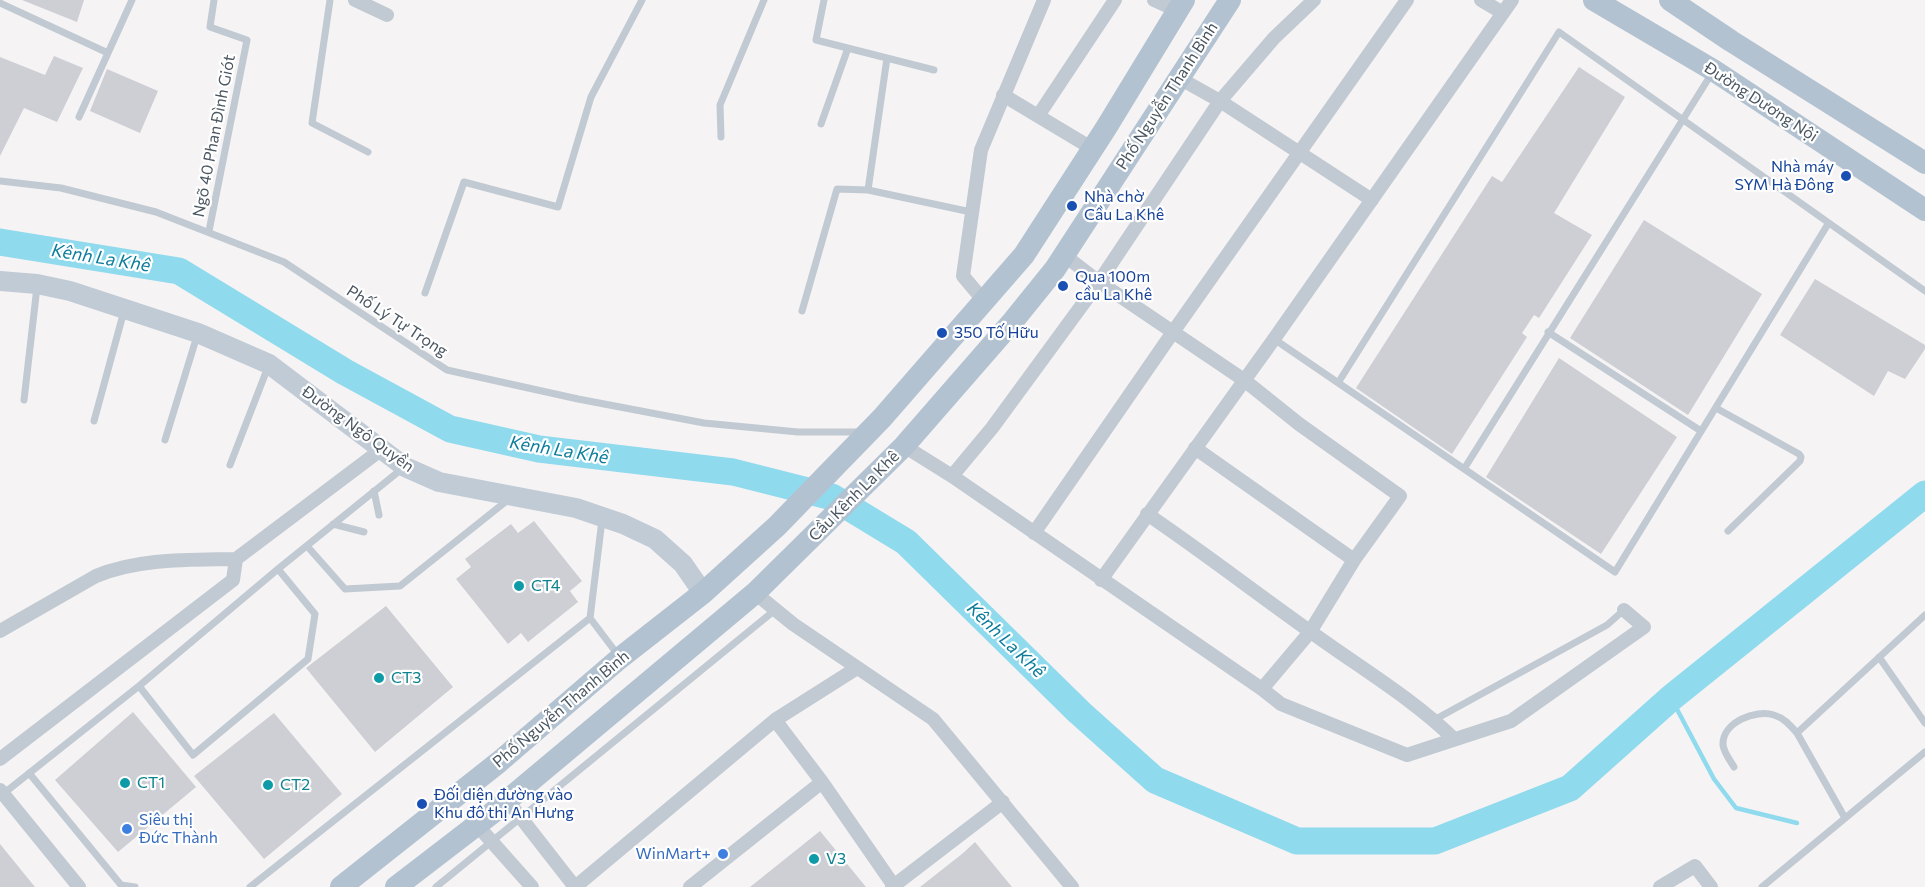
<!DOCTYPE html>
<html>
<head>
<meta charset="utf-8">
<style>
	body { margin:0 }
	canvas { display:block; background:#f5f3f3 }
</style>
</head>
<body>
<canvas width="1925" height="887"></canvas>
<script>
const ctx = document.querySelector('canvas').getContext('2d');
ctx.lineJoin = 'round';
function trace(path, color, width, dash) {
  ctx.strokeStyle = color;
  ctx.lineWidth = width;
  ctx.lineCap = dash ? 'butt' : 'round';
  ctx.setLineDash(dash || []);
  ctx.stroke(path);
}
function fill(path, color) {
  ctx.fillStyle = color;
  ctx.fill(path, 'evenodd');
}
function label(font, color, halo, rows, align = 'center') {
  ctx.font = font + ' Commissioner,sans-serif';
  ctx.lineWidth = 4.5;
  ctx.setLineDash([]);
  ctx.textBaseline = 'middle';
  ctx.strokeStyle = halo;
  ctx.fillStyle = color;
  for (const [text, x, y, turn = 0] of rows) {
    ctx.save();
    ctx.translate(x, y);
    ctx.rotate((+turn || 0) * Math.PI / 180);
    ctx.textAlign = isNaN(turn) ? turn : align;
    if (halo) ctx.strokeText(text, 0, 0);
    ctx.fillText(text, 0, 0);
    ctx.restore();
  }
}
trace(new Path2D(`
	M1671,698L1714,779L1736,808L1797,823`), '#90daee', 4.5);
trace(new Path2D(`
	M0,242L179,271L345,372L450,429L539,449L733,472L832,497L906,542L1079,712L1155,780L1297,841H1435L1570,788L1671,698L1925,494`), '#90daee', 27);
fill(new Path2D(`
	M22,0H84L77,22Z
	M54,56L83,68L57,122L24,108L0,156V57L45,75Z
	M1579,67L1625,97L1554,213L1592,235L1539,318L1534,315L1522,333L1527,337L1452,454L1356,388L1492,176L1502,182Z
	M107,69L158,91L140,133L90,111Z
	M1644,220L1762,294L1688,415L1570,338Z
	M1815,279L1925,345V349L1905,379L1888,371L1874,396L1780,335Z
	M1559,358L1677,437L1601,554L1486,477Z
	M534,521L582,581L570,591L578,602L528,642L521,633L508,644L456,579L471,567L465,559L511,524L518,533Z
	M386,606L453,687L375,752L306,668Z
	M133,712L196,787L118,852L55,780Z
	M274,713L342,794L264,859L194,776Z
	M820,831L866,887H750Z
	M975,842L1012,887H920L962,854Z
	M0,844L35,887H0Z`), '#cdcfd5');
trace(new Path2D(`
	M330,0L312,123L368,152
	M824,0L816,40L934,70
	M0,3L108,53
	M79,117L132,0
	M821,124L848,48
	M721,137L720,105L764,0
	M0,181L61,188L156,212L284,262L447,370L578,399L704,423L798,432H861
	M868,190L971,212
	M209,231L247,40L210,27L214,0
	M425,293L464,182L558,207L591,97L642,0
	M802,311L837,189L868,190L887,58
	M1548,332L1701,431
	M1274,339L1615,572L1828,224
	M1338,383L1559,32L1925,291
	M24,400L37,287
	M1716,408L1799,454L1801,457L1800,461L1728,531
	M94,421L124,311
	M165,440L197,336
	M230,465L268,367
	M1464,469L1712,73
	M374,491L379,515
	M602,520L590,618L618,655
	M333,524L364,532
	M307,546L345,589L400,586L509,499
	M1879,657L1925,723
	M139,686L193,755L308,659L315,614L278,569
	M1434,720L1607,625L1624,610
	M1797,733L1925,615
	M1734,767C1730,760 1724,753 1723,745C1722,722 1756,709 1774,715C1784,718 1790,725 1797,733L1845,818
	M29,773L121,885L135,887
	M3,794L139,686L278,569L403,468
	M250,887L590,618
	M436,887L775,610
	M1762,887L1925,752`), '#c1cad2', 7);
trace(new Path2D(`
	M355,0L387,15
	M1154,0L1178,11
	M1481,0L1503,13
	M1179,78L1220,101L1372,200
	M1003,95L1093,149
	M1038,116L1115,0
	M1064,255L1099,282L1244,380L1299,424L1400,496L1354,560L1310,632L1262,689
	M984,301L963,276L981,150L1044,0
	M904,446L952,476L1262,689L1281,704L1407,755L1511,721L1644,627L1624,610
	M1195,448L1354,560
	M952,476L992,428L1099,282L1220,101L1274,38L1314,0
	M1147,514C1203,552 1256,593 1311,632C1359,667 1412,698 1454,739
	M1034,533L1173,332L1407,0
	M1101,580L1274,339L1512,0
	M755,593L793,624L933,719L1072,887
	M0,631L96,576C139,558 190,560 236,559
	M775,720L822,782L894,886
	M0,759L233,580L236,559L382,449
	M0,790L79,887
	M507,800L575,887
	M477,825L532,887
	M575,887L775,720L857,668
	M690,887L822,782
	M892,887L1003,802
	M1660,887L1695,866L1711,887`), '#c1cad2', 14);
trace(new Path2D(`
	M0,281L37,284L70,291L198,333L269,364L405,467L439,482L576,508L623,524L655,539L683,564L703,593`), '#c1cbd6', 20);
trace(new Path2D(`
	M1594,0L1713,70L1925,210
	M1670,0L1731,41L1925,163
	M341,887L499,762L620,658L703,593L777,526L882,418L1024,255L1106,128L1184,0
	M396,887L491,814L755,593L904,446L1013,321L1055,269L1230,0`), '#b3c2d1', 22);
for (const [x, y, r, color] of [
	[1846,176,6,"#1a4fb4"],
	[1072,206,6,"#1a4fb4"],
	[1063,286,6,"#1a4fb4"],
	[942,333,6,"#1a4fb4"],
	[519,586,6,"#0f9aa8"],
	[379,678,6,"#0f9aa8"],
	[125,783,6,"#0f9aa8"],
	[268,785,6,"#0f9aa8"],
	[422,804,6,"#1a4fb4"],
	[127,829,6,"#3f7fe0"],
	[723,854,6,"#3f7fe0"],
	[814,859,6,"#0f9aa8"]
]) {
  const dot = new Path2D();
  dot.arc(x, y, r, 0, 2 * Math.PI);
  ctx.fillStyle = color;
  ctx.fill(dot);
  trace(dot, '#fff', 2);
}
label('16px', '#4a5661', '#fff', [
	["Phố Nguyễn Thanh Bình",1167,96,-57],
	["Đường Dương Nội",1761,102,33],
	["Ngõ 40 Phan Đình Giót",214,136,-79],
	["Phố Lý Tự Trọng",397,321,33],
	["Đường Ngô Quyền",358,429,36],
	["Cầu Kênh La Khê",854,496,-45],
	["Phố Nguyễn Thanh Bình",561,709,-40]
]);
label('16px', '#164399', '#fff', [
	["Nhà máy",1834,167,"right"],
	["SYM Hà Đông",1834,185,"right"],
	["Nhà chờ",1084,197],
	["Cầu La Khê",1084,215],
	["Qua 100m",1075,277],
	["cầu La Khê",1075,295],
	["350 Tố Hữu",954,333],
	["Đối diện đường vào",434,795],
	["Khu đô thị An Hưng",434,813]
], 'left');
label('16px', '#0d838f', '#fff', [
	["CT4",531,586],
	["CT3",391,678],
	["CT1",137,783],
	["CT2",280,785],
	["V3",826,859]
], 'left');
label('16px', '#366cbe', '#fff', [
	["Siêu thị",139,820],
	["Đức Thành",139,838],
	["WinMart+",711,854,"right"]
], 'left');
label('italic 18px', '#0c7c9b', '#fff', [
	["Kênh La Khê",101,258,9],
	["Kênh La Khê",559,450,9],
	["Kênh La Khê",1006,640,44]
]);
</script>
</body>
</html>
